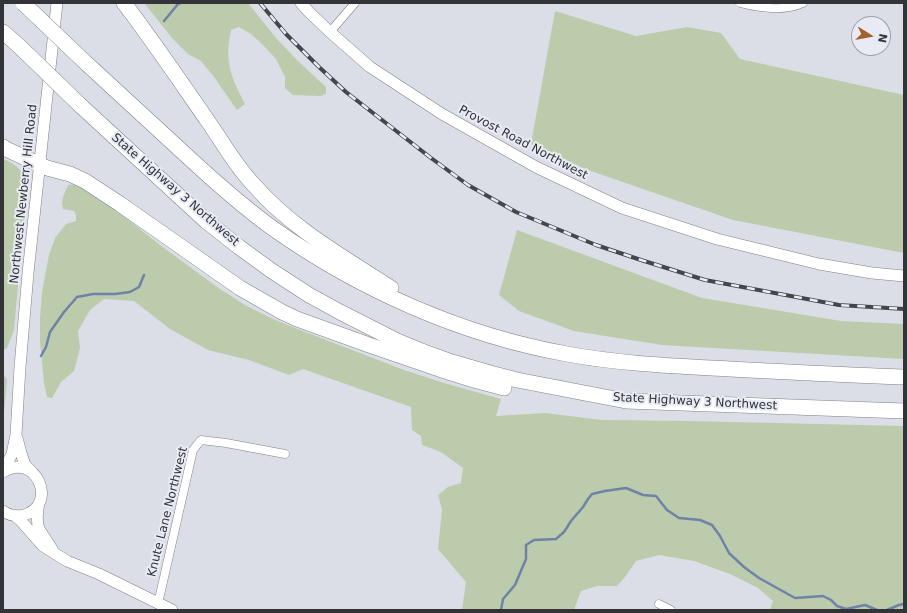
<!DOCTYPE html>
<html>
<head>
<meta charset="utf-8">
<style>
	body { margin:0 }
	#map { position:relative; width:907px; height:613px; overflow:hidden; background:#dbdee6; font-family:"DejaVu Sans",sans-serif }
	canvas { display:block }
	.frame { position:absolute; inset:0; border:4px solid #333438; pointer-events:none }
	.north { position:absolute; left:851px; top:16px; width:40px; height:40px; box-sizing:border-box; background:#e8ebf4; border:1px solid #a0a2a9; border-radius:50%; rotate:101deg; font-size:11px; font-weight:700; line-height:16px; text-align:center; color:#333438 }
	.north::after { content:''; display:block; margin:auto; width:14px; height:18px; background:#a3612d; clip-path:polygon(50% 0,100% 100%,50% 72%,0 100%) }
</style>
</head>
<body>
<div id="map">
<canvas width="907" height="613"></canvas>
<div class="frame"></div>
<div class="north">N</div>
</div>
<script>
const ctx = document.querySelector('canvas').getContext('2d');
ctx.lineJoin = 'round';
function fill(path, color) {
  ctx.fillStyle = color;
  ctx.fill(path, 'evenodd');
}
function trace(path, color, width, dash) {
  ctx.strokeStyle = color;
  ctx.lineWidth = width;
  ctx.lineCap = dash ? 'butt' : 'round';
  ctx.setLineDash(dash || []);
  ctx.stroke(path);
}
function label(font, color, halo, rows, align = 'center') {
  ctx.font = font + ' "DejaVu Sans",sans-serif';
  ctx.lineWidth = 4;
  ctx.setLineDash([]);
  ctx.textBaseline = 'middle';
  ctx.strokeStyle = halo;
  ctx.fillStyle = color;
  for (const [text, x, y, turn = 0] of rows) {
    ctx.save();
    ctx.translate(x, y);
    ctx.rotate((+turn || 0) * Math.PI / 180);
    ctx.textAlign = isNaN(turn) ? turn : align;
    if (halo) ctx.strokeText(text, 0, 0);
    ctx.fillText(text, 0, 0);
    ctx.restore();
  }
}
fill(new Path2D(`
	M144,3H248L276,38L298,61L326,87V94L320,96L293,95L285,88V77L276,59L264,46L251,34L239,27L231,30C224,61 231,77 245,104L237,110L214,77L201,61L188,54L173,39Z
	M555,11L636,36L687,27L721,33L740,59L904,95V253L733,220L585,169L531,144Z
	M3,159C16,164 27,173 27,187L14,330L7,348L3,350Z
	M75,184L97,195L160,245L220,289L245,305L273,319L290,326L404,370L444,383L501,399L496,416L545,413L602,420L688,421L904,426V610H770L773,601L758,588L730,574L694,561L659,555L636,561L625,577L617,586H597L581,591L574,610H462L466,582L438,549L442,510L438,495L448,487L461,483L463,468L441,452L422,445L421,436L412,430L411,407L303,369L289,375L249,360L208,350L170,329L134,301L104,299L90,310L78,331L80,348L74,371L61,382L52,398L47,397L44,383L40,341V318L42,292L49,255L55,238L66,224L76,221V215L74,211L63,209C60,200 65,193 68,185Z
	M517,230L702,298L841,321L904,324V359L662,345L574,331L519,311L499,295Z
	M3,375L7,379L3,424Z`), '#bccbab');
trace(new Path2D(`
	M164,21L178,4L181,3
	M41,356L46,347L50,332L64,312L77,297L93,294H115L130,292L139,287L144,275
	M501,610L503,599L515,585L526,559V545L534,540L556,539L564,532L571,521L583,507L588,499L592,494L605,491L626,488L643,495L656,496L667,510L679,518L700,520L712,525L720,536L729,553L744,567L759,578L795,598L823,596L831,600L837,606L846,609L865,605L877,610
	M887,610L899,605L904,604`), '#6e83a7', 2.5);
const street = new Path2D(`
	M740,3C759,8 784,12 803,3
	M330,32L355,3
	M157,603L160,595L193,450L201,440L226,443L285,454
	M659,604L671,610`);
const secondary = new Path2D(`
	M301,3L309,12L330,32L370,67L442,114L536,167L622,208L717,239L819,264L872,273L904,276
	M17,438L21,453L25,465L32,472
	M3,471L12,454L16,435L20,367L28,273L57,3
	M3,472C36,451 59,505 24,515C16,517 9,515 3,511
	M39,503C37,512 36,520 39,529L52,549
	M14,515L21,521L43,546L67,561L99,574L172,610`);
const highway = new Path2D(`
	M124,3C153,41 180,81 207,120C222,141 235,165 253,184C291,228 343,257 391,288
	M3,32L19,46
	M86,63C120,94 153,125 187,156C214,181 241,205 271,227C358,289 461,335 567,354C621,364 676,366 730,369C788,372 846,375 904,377
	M81,106L206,221L239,247L272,271L309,295L340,312L397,341L424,352L452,362L490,373L517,380L626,401L904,411
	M3,147L6,149L47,168L70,174L85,181L120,204L240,288L282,312L297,319L369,345L439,369L474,380L504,388`);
trace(street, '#7e8088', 9);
trace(secondary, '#7e8088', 12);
trace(highway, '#7e8088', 16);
trace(street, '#fff', 8);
trace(secondary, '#fff', 11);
trace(highway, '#fff', 15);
const rail = new Path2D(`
	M260,3L286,34L319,67L346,92L431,158L468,185L516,212L596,245L641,260L705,280L839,305L904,309`);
trace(rail, '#45464a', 4);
trace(rail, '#e8ebf4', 2.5, [8]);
const highwayBridge = new Path2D(`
	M23,3L86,63
	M19,46L81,106`);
trace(highwayBridge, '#7e8088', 16, []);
trace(highwayBridge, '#fff', 15);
label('12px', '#333438', '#e8ebf4', [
	["Provost Road Northwest",523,143,28],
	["State Highway 3 Northwest",175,190,41],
	["Northwest Newberry Hill Road",24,194,-84],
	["State Highway 3 Northwest",695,402,3],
	["Knute Lane Northwest",168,512,-76]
]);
</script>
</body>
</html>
